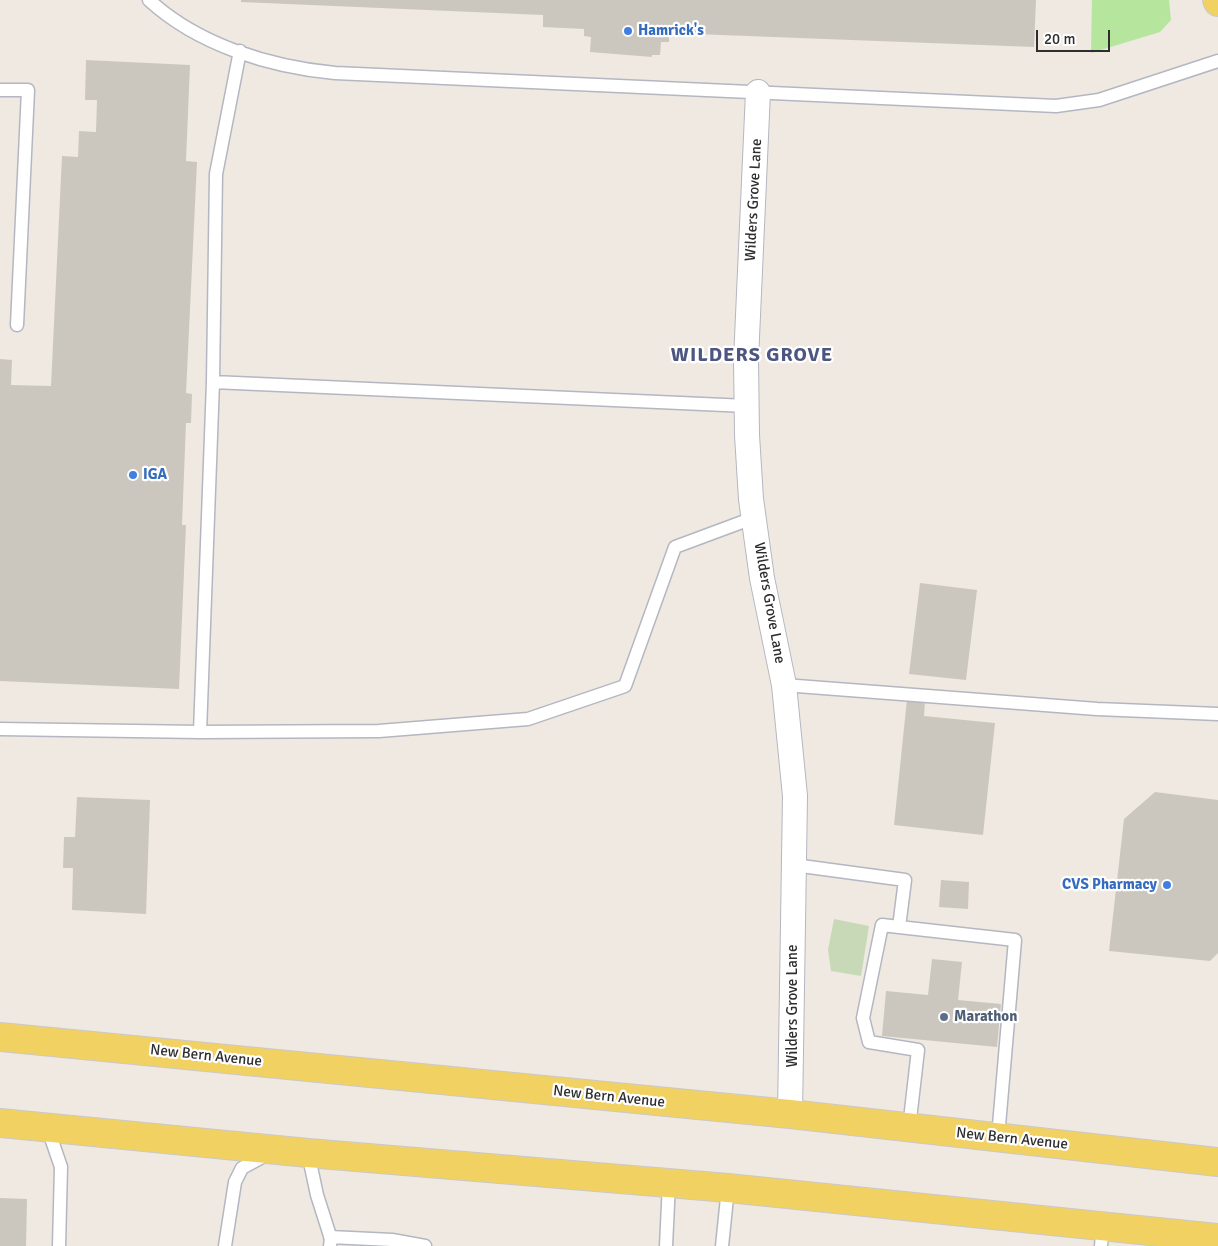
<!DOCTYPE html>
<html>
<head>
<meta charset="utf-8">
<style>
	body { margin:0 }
	#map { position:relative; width:1218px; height:1246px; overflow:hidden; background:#efe9e1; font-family:Signika,sans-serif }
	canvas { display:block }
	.scale { position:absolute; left:1036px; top:30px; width:74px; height:22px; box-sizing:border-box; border:2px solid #2e2e2e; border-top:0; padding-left:6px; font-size:15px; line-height:18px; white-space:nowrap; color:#2e2e2e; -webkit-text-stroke:4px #fff; paint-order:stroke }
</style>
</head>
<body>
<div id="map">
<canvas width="1218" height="1246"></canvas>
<div class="scale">20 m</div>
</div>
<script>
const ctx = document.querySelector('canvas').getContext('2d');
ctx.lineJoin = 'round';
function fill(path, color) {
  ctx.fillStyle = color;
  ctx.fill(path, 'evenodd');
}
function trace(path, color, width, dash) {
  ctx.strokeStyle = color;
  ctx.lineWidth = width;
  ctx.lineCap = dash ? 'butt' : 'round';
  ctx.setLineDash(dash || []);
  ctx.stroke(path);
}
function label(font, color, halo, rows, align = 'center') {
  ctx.font = font + ' Signika,sans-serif';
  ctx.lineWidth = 4.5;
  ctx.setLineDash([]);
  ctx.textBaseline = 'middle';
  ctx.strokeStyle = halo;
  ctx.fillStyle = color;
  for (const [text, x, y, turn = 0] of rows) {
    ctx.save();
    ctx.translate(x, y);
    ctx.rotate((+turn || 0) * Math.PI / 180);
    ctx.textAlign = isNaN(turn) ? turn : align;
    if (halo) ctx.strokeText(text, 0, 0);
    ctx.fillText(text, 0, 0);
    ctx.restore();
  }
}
fill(new Path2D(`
	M1092,0H1169L1171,20L1160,32L1091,53Z`), '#b6e59e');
fill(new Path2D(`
	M834,919L869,926L861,976L831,971L828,950Z`), '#c8d9b8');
fill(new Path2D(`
	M241,0H1036L1034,47L669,33V42H661L660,55H652V57L590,52L591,37L584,36V29L543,27V15L241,2Z
	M86,60L190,65L186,161L197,162L186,393L192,394L191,423H186L182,525H186L179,689L0,681V359L12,360L11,385L51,386L62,156L78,157L79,131L96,132L97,100H85Z
	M920,583L977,590L966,680L909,674Z
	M907,699L925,701L924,716L995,723L983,835L894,825Z
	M1155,792L1218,800V953L1210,961L1109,951L1124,819Z
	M77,797L150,800L146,914L72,910L73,868H63L64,837H75Z
	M941,880L969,882L968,909L939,907Z
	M932,959L962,962L958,1000L1001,1004L997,1047L882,1036L886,991L928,995Z
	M0,1198L27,1199L26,1246H0Z`), '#cbc7bf');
const lane = new Path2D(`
	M149,0C198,45 270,67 335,73L1056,106L1099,100L1218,61
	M240,51L216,174L213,382L200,732L379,731L528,719L625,686L675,547L753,518
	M0,90H28L17,325
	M213,382L747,406
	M784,685L1097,709L1218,714
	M0,729L200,732
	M794,865L905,880L899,927L1015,940L998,1137
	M899,927L882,925L863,1018L869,1042L918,1050L909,1128
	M48,1129L61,1167L59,1246
	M308,1153L317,1195L331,1239L330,1246
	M330,1237L392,1240L425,1246
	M225,1246L235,1182L242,1168L268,1154
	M666,1246L669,1183
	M722,1246L728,1188
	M1101,1246L1103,1225`);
const street = new Path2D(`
	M758,92L746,360L747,435L751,499L762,578L784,685L795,796L790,1114`);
const primary = new Path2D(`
	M1217,0L1218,2
	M0,1037L790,1114L1218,1162
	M0,1123L308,1153L728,1188L1218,1238`);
trace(lane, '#b4b7c1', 15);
trace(street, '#b4b7c1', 26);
trace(primary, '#c9c9c9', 30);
trace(lane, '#fff', 12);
trace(street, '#fff', 24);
trace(primary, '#f2d163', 28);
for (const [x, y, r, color] of [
	[628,31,5,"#3f7fe0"],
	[133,475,5,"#3f7fe0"],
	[1167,885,5,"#3f7fe0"],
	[944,1017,5,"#5c6f8a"]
]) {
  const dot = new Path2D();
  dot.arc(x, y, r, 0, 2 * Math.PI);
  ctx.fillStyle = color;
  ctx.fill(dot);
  trace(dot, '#fff', 2);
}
label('bold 15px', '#366cbe', '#fff', [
	["Hamrick's",638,31],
	["IGA",143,475],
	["CVS Pharmacy",1157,885,"right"]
], 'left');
label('15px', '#2e2e2e', '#fff', [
	["Wilders Grove Lane",754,200,-87],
	["Wilders Grove Lane",769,603,80],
	["Wilders Grove Lane",793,1006,-90],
	["New Bern Avenue",206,1056,6],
	["New Bern Avenue",609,1097,6],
	["New Bern Avenue",1012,1139,6]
]);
label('bold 15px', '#4e5e75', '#fff', [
	["Marathon",954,1017]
], 'left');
ctx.letterSpacing = '1px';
label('bold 20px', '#4d5680', '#fff', [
	["WILDERS GROVE",752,356]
]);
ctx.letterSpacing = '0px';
</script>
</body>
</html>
